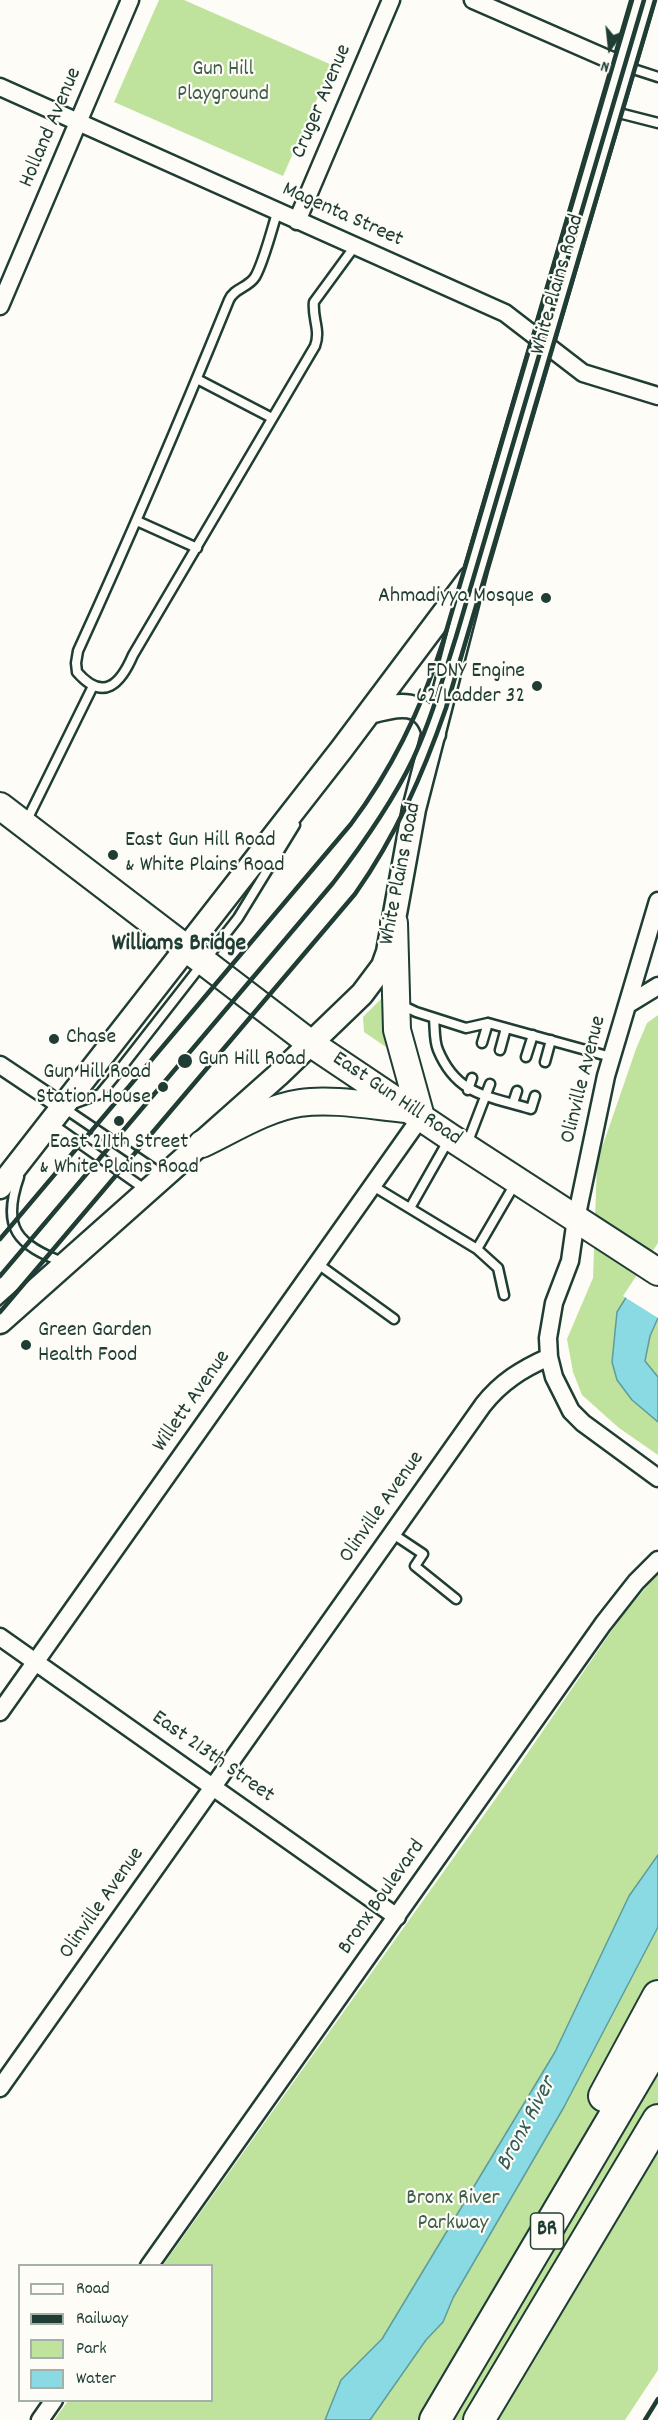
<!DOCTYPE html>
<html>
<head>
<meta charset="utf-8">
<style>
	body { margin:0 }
	#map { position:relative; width:658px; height:2420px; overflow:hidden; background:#fdfcf7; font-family:Dekko,sans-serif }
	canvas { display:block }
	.legend { position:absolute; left:18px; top:2264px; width:195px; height:138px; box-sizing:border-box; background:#fdfcf7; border:2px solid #a4b0a9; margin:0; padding:8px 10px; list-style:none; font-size:18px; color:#1f3d34 }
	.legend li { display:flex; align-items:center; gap:12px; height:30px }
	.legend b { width:30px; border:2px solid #a4b0a9 }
	.north { position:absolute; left:580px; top:18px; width:60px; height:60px; -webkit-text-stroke:4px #fdfcf7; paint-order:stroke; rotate:195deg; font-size:16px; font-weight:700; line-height:24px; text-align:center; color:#1f3d34 }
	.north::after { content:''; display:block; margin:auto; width:21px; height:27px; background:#1f3d34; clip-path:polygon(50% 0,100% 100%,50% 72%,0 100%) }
</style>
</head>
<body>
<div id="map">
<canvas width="658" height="2420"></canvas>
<ul class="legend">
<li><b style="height:8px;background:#fdfcf7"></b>Road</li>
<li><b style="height:8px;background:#1f3d34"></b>Railway</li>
<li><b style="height:16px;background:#bfe39d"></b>Park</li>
<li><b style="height:16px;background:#89dae2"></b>Water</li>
</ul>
<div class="north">N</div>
</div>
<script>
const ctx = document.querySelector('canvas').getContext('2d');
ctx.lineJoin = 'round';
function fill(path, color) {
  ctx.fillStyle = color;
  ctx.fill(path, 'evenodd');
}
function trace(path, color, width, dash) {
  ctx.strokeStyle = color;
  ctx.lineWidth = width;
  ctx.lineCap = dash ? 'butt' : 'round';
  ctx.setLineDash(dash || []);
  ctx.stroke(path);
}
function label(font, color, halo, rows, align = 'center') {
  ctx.font = font + ' Dekko,sans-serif';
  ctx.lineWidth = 4.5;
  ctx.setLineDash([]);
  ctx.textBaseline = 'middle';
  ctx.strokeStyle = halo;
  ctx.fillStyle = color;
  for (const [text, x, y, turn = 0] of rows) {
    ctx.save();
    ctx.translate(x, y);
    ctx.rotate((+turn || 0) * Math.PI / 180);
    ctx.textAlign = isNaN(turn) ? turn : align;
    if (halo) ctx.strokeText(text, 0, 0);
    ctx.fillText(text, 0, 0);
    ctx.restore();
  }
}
fill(new Path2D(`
	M159,0H184L332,65L283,176L114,102Z
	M381,999L386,1047L364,1032L363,1017Z
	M658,1015V1455L619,1428L582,1395L573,1372L567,1339L593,1278L597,1162L636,1049L647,1023Z
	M658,1573V2370L625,2420H54L68,2401L212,2400V2266L163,2265L514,1773L619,1620Z`), '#bfe39d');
const water = new Path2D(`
	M658,1246V1318L650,1336L645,1361L658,1377V1422L632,1400L617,1380L612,1362L617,1312Z
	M658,1855V1927L564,2107L453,2298L443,2322L426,2340L370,2420H325L341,2380L382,2339L555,2052L629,1896Z`);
fill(water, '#89dae2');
trace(water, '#5f9b9c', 1.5);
fill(new Path2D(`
	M658,1243V1318L623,1296Z`), '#fdfcf7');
const service = new Path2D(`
	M624,66L658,77
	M611,111L658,123
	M277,213C272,229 263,264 255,277C248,288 234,288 229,300C181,418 131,535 78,651L76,663L77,672C104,703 121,683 133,655L315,346C321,330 312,318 314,302L355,246
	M197,379L272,418
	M137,521L197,548
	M26,822L93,686
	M399,1004L416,1012L466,1028L488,1023L611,1057
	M434,1018C435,1028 434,1041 438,1050C457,1096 489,1096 531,1109L535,1096
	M482,1043L488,1023
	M500,1050L506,1028
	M526,1057L533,1035
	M545,1062L551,1040
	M468,1090L472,1078
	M513,1103L517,1091
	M73,1104L100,1094L114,1077L238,918L295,825
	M64,1108L163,1175
	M51,1123L146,1190
	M467,1144L490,1084
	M19,1177C1,1228 17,1245 65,1263
	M373,1186L477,1249L516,1182
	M410,1208L448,1141
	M477,1249L498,1268L504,1295
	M318,1264L394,1319
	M393,1534L423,1554L415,1566L456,1599`);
const minor = new Path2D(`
	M473,0L624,66
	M0,87L505,313L583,373L658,396
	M297,221L391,0
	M0,306L130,0
	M658,901L606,1076L576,1219L570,1261L554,1303L548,1338L549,1357L554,1377L571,1411L583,1423L658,1478
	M627,1005L658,986
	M0,1065L63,1107
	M0,1637L397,1917
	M0,1712L421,1117
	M0,2088L483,1405C501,1382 522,1369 549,1357
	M149,2266L603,1624L636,1582L658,1560
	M40,2420L54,2400`);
const secondary = new Path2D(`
	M370,712C398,704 425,698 434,734
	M0,1187L341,750L470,578
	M0,1322L278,1075L362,994L383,966L388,952L414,809L476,569L643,0`);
const primary = new Path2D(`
	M0,806L310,1043L450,1137L658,1272
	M394,923L397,1030L421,1117
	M202,1144C232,1130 266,1108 300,1103C332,1098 373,1106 406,1109`);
const motorway = new Path2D(`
	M604,2096L658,1996
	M435,2420L658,2042
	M479,2420L658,2120`);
trace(service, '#1f3d34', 13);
trace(minor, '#1f3d34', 21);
trace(secondary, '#1f3d34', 27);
trace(primary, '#1f3d34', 30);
trace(motorway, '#1f3d34', 34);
trace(service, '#fdfcf7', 8);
trace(minor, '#fdfcf7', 16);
trace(secondary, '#fdfcf7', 22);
trace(primary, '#fdfcf7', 26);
trace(motorway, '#fdfcf7', 30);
trace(new Path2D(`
	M0,1239L351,824C393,768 422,707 443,642L632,0
	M0,1276L333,883C363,844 392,803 413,759C431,720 443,678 456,637L644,0
	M0,1312L355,894C396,836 423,774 446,708L655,0
	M645,2420L658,2399`), '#1f3d34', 4.5);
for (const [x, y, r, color] of [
	[546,598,6,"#1f3d34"],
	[537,686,6,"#1f3d34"],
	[113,855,6,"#1f3d34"],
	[54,1039,6,"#1f3d34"],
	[185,1061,8,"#1f3d34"],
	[163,1087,6,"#1f3d34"],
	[119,1121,6,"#1f3d34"],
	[26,1345,6,"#1f3d34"]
]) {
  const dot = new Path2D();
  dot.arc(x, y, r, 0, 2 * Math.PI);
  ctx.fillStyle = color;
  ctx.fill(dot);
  trace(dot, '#fdfcf7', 2);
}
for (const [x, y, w] of [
	[547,2231,33]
]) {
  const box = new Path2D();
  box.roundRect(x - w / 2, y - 18, w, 36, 4.5);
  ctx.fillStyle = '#fdfcf7';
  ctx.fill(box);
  trace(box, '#1f3d34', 1.5);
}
label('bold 21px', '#1f3d34', null, [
	["BR",547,2231]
]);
label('22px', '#3f5e49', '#fdfcf7', [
	["Gun Hill",223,71],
	["Playground",223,96],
	["Bronx River",453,2200],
	["Parkway",453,2225]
]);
label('22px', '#1f3d34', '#fdfcf7', [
	["Cruger Avenue",323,102,-67],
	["Holland Avenue",52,128,-67],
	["Magenta Street",342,216,24],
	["White Plains Road",559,285,-74],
	["White Plains Road",402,874,-79],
	["Olinville Avenue",585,1080,-76],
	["East Gun Hill Road",396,1100,34],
	["Willett Avenue",193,1402,-55],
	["Olinville Avenue",383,1508,-55],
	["East 213th Street",212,1758,35],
	["Bronx Boulevard",383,1898,-55],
	["Olinville Avenue",103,1904,-55]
]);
label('22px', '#1f3d34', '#fdfcf7', [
	["Ahmadiyya Mosque",534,598,"right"],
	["FDNY Engine",525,673,"right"],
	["62/Ladder 32",525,698,"right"],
	["East Gun Hill Road",125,842],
	["& White Plains Road",125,867],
	["Chase",66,1039],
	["Gun Hill Road",198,1061],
	["Gun Hill Road",151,1074,"right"],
	["Station House",151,1099,"right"],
	["East 211th Street",119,1144,"center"],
	["& White Plains Road",119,1169,"center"],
	["Green Garden",38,1332],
	["Health Food",38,1357]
], 'left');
label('bold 24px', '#1f3d34', '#fdfcf7', [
	["Williams Bridge",179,946]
]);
label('italic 24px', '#345c57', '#fdfcf7', [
	["Bronx River",528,2125,-62]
]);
</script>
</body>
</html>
